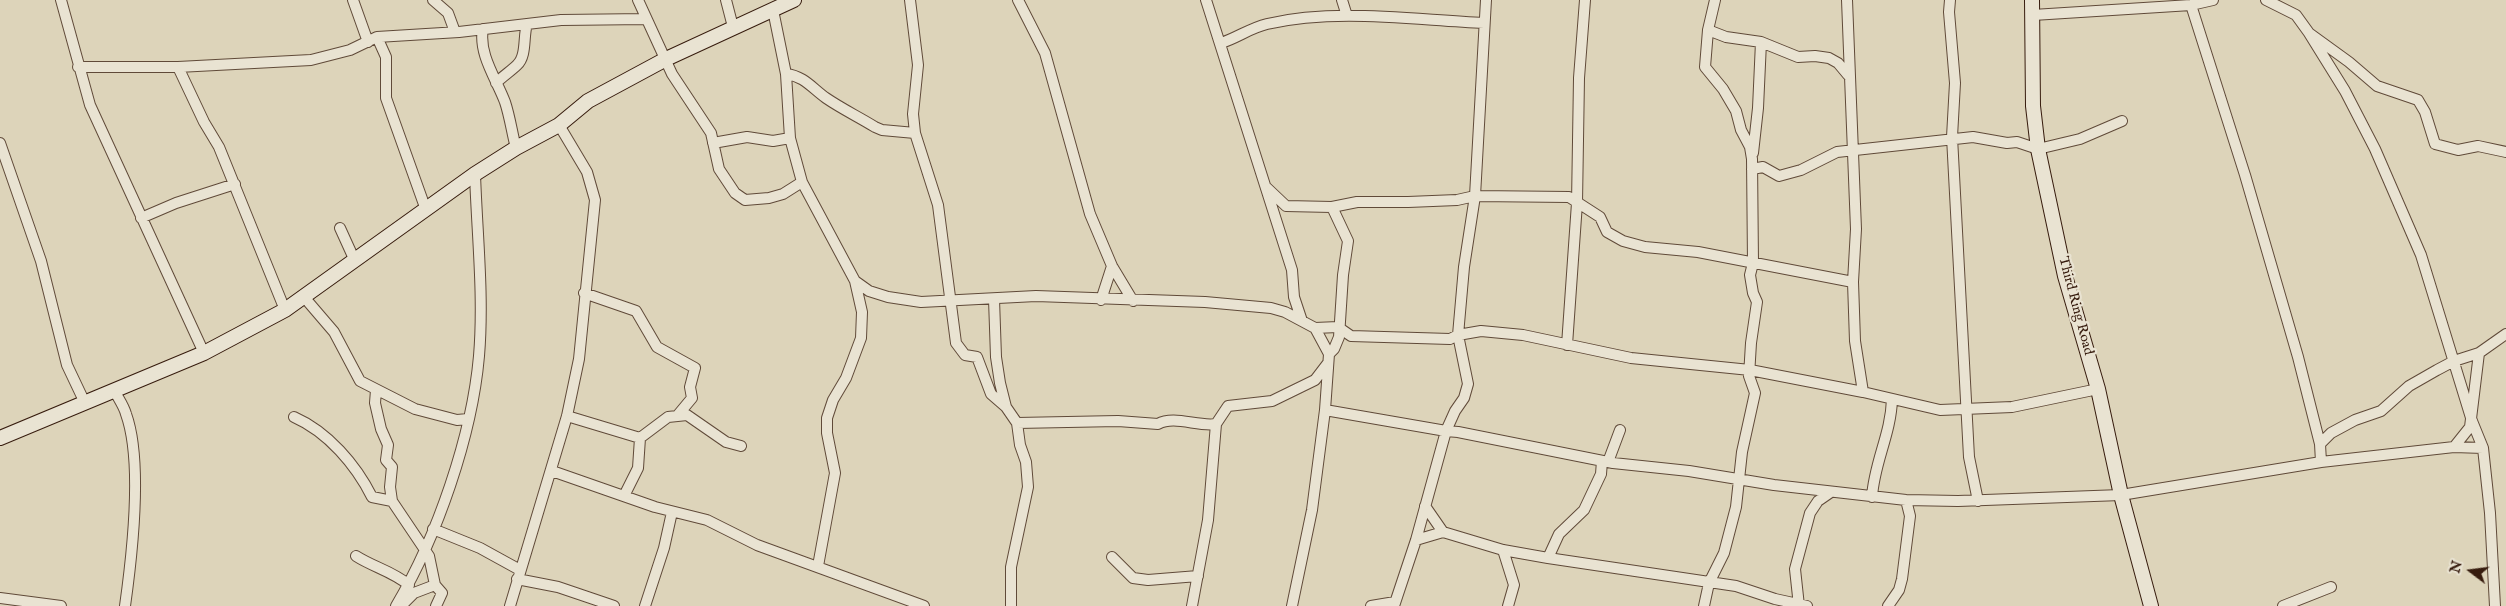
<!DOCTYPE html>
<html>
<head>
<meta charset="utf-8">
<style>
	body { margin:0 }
	#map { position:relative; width:2506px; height:606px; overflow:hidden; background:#ddd4ba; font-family:"IM FELL English",serif }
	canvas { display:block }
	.north { position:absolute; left:2446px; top:546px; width:50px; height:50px; -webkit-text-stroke:4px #e9e3d2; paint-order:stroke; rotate:285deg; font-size:14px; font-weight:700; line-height:20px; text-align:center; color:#371c0e }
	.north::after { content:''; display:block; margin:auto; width:18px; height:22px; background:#371c0e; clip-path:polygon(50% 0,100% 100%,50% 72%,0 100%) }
</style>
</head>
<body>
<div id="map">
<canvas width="2506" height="606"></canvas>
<div class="north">N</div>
</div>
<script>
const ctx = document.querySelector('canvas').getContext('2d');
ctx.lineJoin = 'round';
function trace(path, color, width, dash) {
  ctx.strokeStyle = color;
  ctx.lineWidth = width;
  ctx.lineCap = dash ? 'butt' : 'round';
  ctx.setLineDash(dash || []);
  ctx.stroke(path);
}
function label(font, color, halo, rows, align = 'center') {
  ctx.font = font + ' "IM FELL English",serif';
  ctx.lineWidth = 4.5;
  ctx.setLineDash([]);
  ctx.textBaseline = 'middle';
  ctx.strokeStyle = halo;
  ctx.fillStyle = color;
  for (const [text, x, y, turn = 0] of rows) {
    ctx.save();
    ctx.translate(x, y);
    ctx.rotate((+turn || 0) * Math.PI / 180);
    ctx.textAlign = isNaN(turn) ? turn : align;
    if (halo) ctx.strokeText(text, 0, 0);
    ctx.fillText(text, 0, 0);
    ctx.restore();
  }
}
const street = new Path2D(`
	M61,0L90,105L204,353
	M353,0L368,42
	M433,0L448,13L455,32
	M638,0L672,74L711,133L719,169L735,193L745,200L769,198L783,194L802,182
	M726,0L733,27
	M910,0L918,65L913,114L915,133L938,205L956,343L965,355L977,357L991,394L1006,407
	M1018,0L1045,53L1090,214L1112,266L1133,301
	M1206,0L1292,270L1294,297L1302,321
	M1342,0L1347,16
	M1847,0L1856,229L1853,282L1855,341L1863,392
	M1950,0L1949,12L1955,83L1952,137L1969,457L1978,501
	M2266,0L2296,15L2309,33L2349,62L2377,86L2418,100L2425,112L2435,144L2458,150L2478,146L2506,152
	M2191,5L2245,175L2298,357L2320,444L2321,462
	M773,10L786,74L790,138L802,182L855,281L862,312L861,338L846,378L833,400L827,418V433L835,473L818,566
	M2033,15L2191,5L2213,0
	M483,29C478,54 497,80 505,102C510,117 512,133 516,148
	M1708,30L1726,37L1761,42L1798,57L1815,56L1829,58L1838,63L1848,75
	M2309,33L2345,91L2375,149L2421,255L2472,421L2483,448L2490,513L2495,606
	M377,37L386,57V98L426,210
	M1221,43C1237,38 1250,28 1267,24C1337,8 1413,20 1484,23
	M78,67H178L311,60L350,50L377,37L459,32L561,20L646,19
	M178,67L204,122L219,147L285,310
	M786,74C804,76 812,88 826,98C842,109 859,117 875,127L882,130L915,133
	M496,83C503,76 511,71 517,65C527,56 523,36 527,24
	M0,143L41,261L67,365L85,403
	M713,143L747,137L773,141L790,138
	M1753,153L1758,108L1761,42
	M1752,169L1763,167L1779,176L1801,170L1837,152L1973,137L2007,143L2017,142L2038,149L2080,139L2122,121
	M1267,188L1286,206L1332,207L1357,202H1408L1457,200L1475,196L1569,197L1600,217L1607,232L1623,241L1645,247L1698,252L1853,282
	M141,218L176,203L235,184
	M340,228L355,261
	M855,281L869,291L888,297L921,302L1036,296L1205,302L1271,308L1285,312L1315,328L1329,354L1325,410L1312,510L1292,606
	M584,293L636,311L657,347L695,368L690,387L692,398L677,416
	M304,297L334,332L360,381L415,409L457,420L468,419
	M994,299L996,357L1000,383L1006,407L1017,423L1020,445L1026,462L1028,487L1011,567V606
	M1101,300L1112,266
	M1315,328L1338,327L1351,336L1450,339L1458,335L1481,331L1523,335L1631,358L1750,370L1863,392L1940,410L2012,407L2098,389
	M1567,345L1577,203L1579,78L1585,0
	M1329,354L1334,349L1339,337L1343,275L1348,241L1332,207
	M114,390C118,398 124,406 126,414C143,461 132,556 125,606
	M376,390L375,403L381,429L388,445L386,460L392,467L390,487L392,501L429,556L435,585L442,593L436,606
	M1325,410L1446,431L1458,432L1613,463L1689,471L1774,485L1906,500L1958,501L2121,495L2321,462L2454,447L2483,448
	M567,416L640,438L638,468L624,496
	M294,417C328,432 356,465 372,497L392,501
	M1017,423L1118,421L1158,424C1174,415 1198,427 1216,424L1208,520L1192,606
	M1216,424L1228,406L1272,401L1315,380L1328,363
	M640,438L668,417L687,415L726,442L741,446
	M2320,444L2331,433L2355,420L2381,411L2409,386L2437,370L2454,361L2479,353
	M2454,447L2470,427L2479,353L2506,334
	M1608,462L1620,430
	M552,471L655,507L707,520L757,545L924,606
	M1872,497C1874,463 1891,434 1892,399
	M1425,506L1443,532
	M433,529L480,548L520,570
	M1416,540L1443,532L1503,550L1548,558L1736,586L1775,599L1807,606
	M1503,550L1514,585L1508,606
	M356,556C373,567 392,571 409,585
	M1112,557L1133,578L1148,580L1198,576
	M1548,558L1559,534L1584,510L1601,474L1602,461
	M517,579L558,587L614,606
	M0,598L61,606
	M396,606C437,537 472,436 479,356C484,296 477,234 475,174
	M401,606L414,593L435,585
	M510,606L567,416L579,359L595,200L587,172L559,125
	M645,606L664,548L672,512
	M1371,606L1395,602
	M1394,606L1416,540L1446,431L1455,411L1464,398L1468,384L1458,335L1464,267L1475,196L1486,0
	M1704,606L1709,583L1724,553L1736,507L1742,452L1755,393L1749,376L1751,343L1757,302L1753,293L1750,275L1753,263L1752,159L1750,147L1741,130L1736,111L1723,89L1705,67L1708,30L1715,0
	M1799,606L1795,569L1810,513L1818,501L1831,492
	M1888,606L1899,590L1902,579L1910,516L1906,500
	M2283,606L2331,587`);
const secondary = new Path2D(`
	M2032,0L2033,106L2038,149L2065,276L2098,389L2121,495L2151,606
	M0,438L204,353L285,310L475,174L516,148L559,125L588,101L666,59L794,0`);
trace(street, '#604a39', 12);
trace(secondary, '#371c0e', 16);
trace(street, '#e9e3d2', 10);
trace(secondary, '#e9e3d2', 14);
label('14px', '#371c0e', '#e9e3d2', [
	["Third Ring Road",2075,306,75]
]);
</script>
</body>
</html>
